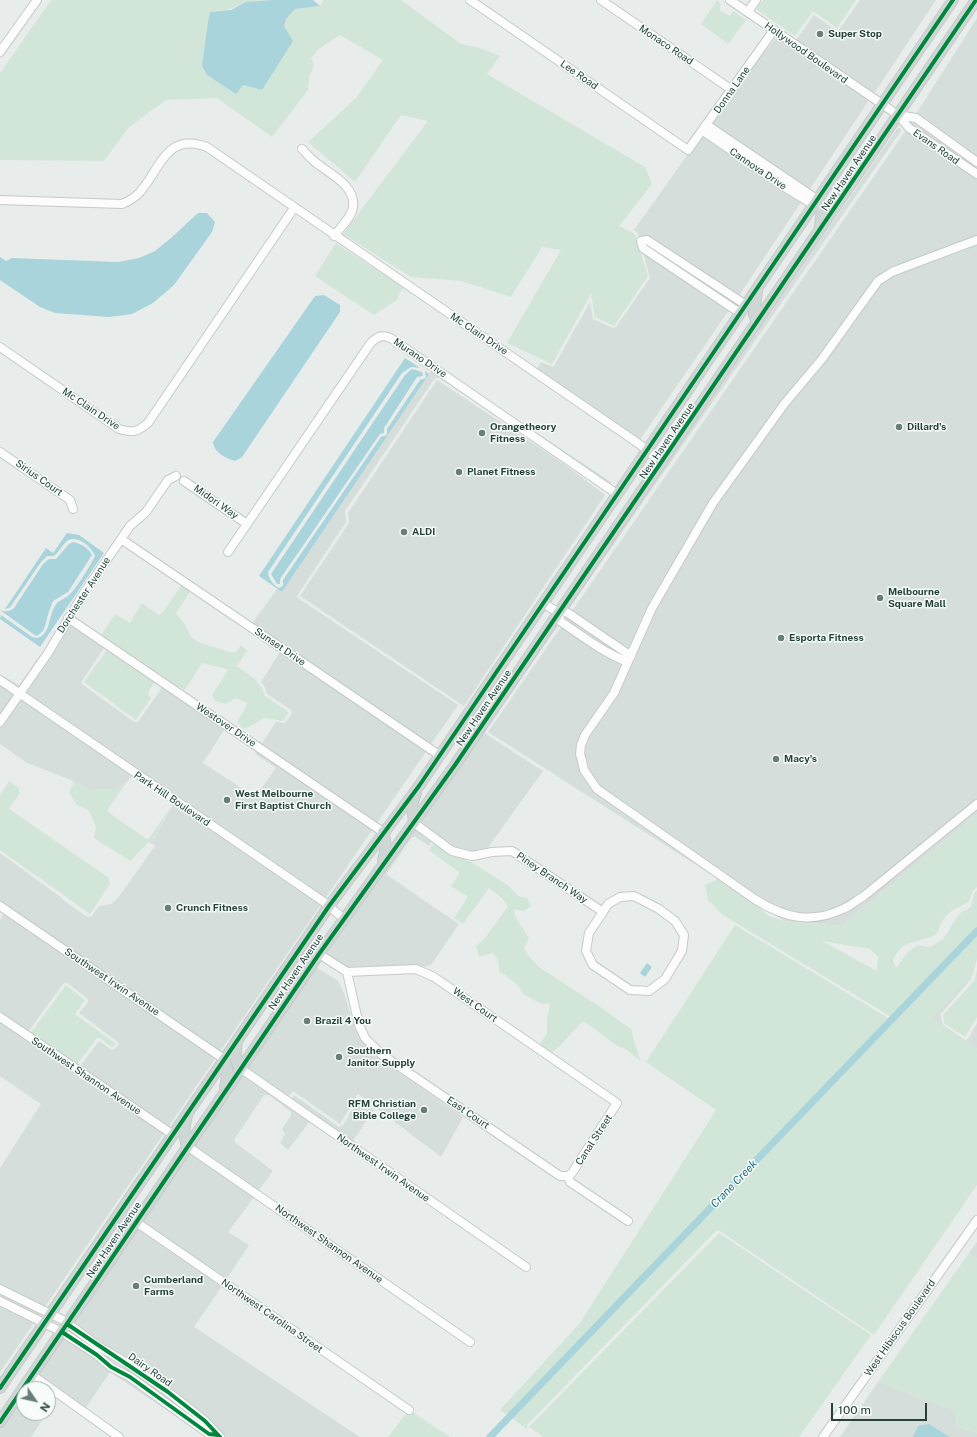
<!DOCTYPE html>
<html>
<head>
<meta charset="utf-8">
<style>
	body { margin:0 }
	#map { position:relative; width:977px; height:1437px; overflow:hidden; background:#e8edeb; font-family:"Public Sans",sans-serif }
	canvas { display:block }
	.north { position:absolute; left:16px; top:1381px; width:40px; height:40px; box-sizing:border-box; background:#f7fbf9; border:1px solid #a3b1ad; border-radius:50%; rotate:124deg; font-size:11px; font-weight:700; line-height:16px; text-align:center; color:#24423a }
	.north::after { content:''; display:block; margin:auto; width:14px; height:18px; background:#697e78; clip-path:polygon(50% 0,100% 100%,50% 72%,0 100%) }
	.scale { position:absolute; left:831px; top:1403px; width:96px; height:18px; box-sizing:border-box; border:2px solid #24423a; border-top:0; padding-left:5px; font-size:12px; line-height:14px; white-space:nowrap; color:#24423a; -webkit-text-stroke:3px #f7fbf9; paint-order:stroke }
</style>
</head>
<body>
<div id="map">
<canvas width="977" height="1437"></canvas>
<div class="north">N</div>
<div class="scale">100 m</div>
</div>
<script>
const ctx = document.querySelector('canvas').getContext('2d');
ctx.lineJoin = 'round';
function fill(path, color) {
  ctx.fillStyle = color;
  ctx.fill(path, 'evenodd');
}
function trace(path, color, width, dash) {
  ctx.strokeStyle = color;
  ctx.lineWidth = width;
  ctx.lineCap = dash ? 'butt' : 'round';
  ctx.setLineDash(dash || []);
  ctx.stroke(path);
}
function label(font, color, halo, rows, align = 'center') {
  ctx.font = font + ' "Public Sans",sans-serif';
  ctx.lineWidth = 3;
  ctx.setLineDash([]);
  ctx.textBaseline = 'middle';
  ctx.strokeStyle = halo;
  ctx.fillStyle = color;
  for (const [text, x, y, turn = 0] of rows) {
    ctx.save();
    ctx.translate(x, y);
    ctx.rotate((+turn || 0) * Math.PI / 180);
    ctx.textAlign = isNaN(turn) ? turn : align;
    if (halo) ctx.strokeText(text, 0, 0);
    ctx.fillText(text, 0, 0);
    ctx.restore();
  }
}
fill(new Path2D(`
	M860,0H936L873,95L782,31L794,39H797L814,15L836,30H839Z
	M977,18V814L841,926L784,921L488,732L904,133Z
	M777,37L869,100L740,294L639,441L535,371L541,362L551,366H554L590,302L593,319L613,328L616,327L650,278L638,233L634,230L735,88Z
	M898,127L902,130L901,131L568,610L567,609Z
	M435,365L611,482L605,491L565,461L439,378H435L345,511L346,522L297,596L298,598L458,705L44,1308L0,1285V1168L41,1104L0,1076V920L4,913L0,907V853L62,898V899L87,917L92,916L99,906L111,904L118,898L155,846L149,842L156,835L173,804L172,802L132,775L126,783L115,789L91,790L66,778L27,763L0,744V674L19,685L40,655L43,657L68,624L104,648L82,681V684L134,722H138L165,683L228,724L203,763L255,797L276,768L255,754L276,722L285,723L292,713L291,710L267,694L265,687L261,682L280,652L248,629L277,589L282,592ZM66,982L88,999V1002L79,1013L119,1043L118,1046L112,1050L99,1041L78,1069L28,1032L63,984Z
	M437,380L564,464L605,495L464,706L300,596L349,523L348,513Z
	M557,622L559,624L485,731L486,734L543,771L487,849L472,852L454,848L419,822Z
	M415,828L432,840L429,846L415,837H412L387,873V875L459,924L431,965L421,967L347,968L326,955Z
	M311,964L338,981L344,993L355,1028L375,1056L463,1117L441,1157L358,1094L340,1124L293,1091L286,1100L240,1069Z
	M973,974L971,979L940,1015L943,1025L965,1040L968,1039L977,1023V1049L931,1019Z
	M243,1074L310,1121L288,1150L280,1143L285,1134L282,1129L291,1115V1112L269,1095H264L234,1140L236,1143L273,1171L258,1191L193,1146Z
	M294,1095L339,1127L343,1125L359,1098L374,1110L352,1142L291,1099Z
	M190,1151L255,1196L228,1232L249,1245L226,1280L141,1222Z
	M137,1227L222,1286L194,1327L360,1437H226L221,1432L72,1323Z
	M977,1242V1259L969,1253Z
	M0,1292L40,1313L38,1317L0,1297Z
	M0,1305L34,1323L0,1372Z
	M63,1337L128,1380L206,1437L110,1372L85,1409L37,1375Z
	M33,1380L46,1389H27Z
	M878,1382L955,1411L957,1426L977,1433V1437H840Z
	M48,1391L57,1397L48,1411Z
	M24,1393V1413H47L31,1437H0V1428Z`), '#d6dedb');
fill(new Path2D(`
	M51,0H273L247,2L227,10L210,12L208,21L202,66L243,85L262,90L286,19L295,9L320,6L324,0H401L461,44L480,48L500,56L487,74L645,167L652,184L619,226L635,234L648,276L614,326L595,317L591,294L552,364L507,343L561,250L542,247L511,297L461,281L411,277L343,234L428,121L401,115L355,182L308,142L356,98L383,60L340,35L320,48L311,58L314,66L309,77L308,90L272,137L217,98L166,100L129,127L104,161L0,160V73Z
	M717,0L720,3V10L730,16L733,11L746,20L728,44L701,24Z
	M763,0H856L837,28L813,11L795,36L756,9Z
	M336,243L404,288L399,293L398,299L374,315L315,276Z
	M181,586L185,587L190,592L176,613L186,626L191,637L198,642L232,653L237,651L241,645L247,651L237,666L255,679L262,688L265,696L289,712L283,721L265,718L249,727L243,729L237,722L245,709L247,703L236,698L226,704L215,701L212,695L228,670C220,666 211,666 202,663L185,690L168,681L100,637L115,614L130,623L142,603L159,615L163,612Z
	M107,650L155,681L148,693L151,698L136,720L84,682Z
	M9,781L18,787L20,793L9,809L108,877L110,884L90,914L0,850V795Z
	M74,782L92,790L115,789L126,783L108,809V812L147,839L150,837L170,808L156,835L130,861L94,838L96,827L89,811L76,804L69,792Z
	M977,814V887L972,892L969,902C959,907 947,911 942,922C939,926 940,931 935,935C933,937 929,938 926,938C909,945 900,942 893,961L896,968L908,952L918,945L930,947L943,939L960,913L971,907L974,894L977,890V930L893,1018L723,915L708,900L705,885L718,879L745,896L769,916L784,921L841,926ZM822,941L870,949L878,957L877,971Z
	M434,843L474,864L509,886L518,896L527,898L531,906L524,911L513,909L516,918L529,938L524,948L527,954L539,967L599,1006L631,1029L640,1061L624,1048L619,1047L589,1025L582,1022L560,1046L550,1054L538,1046L547,1034V1019L550,1003L542,1004L524,995L517,984L499,971L498,960L493,953L479,957L476,946L486,937L508,906L503,899L489,888L463,924L454,918L468,897L451,886L460,873L429,850Z
	M735,925L893,1021L977,934V959L973,974L932,1019L977,1049V1185L874,1335L720,1231L717,1230L527,1425V1429L500,1410L580,1323L716,1110L646,1062Z
	M977,970V1017L965,1037L944,1023L943,1015L974,981Z
	M66,985L85,1000L75,1014L116,1044L112,1047L98,1037L75,1067L30,1034Z
	M719,1233L871,1335L799,1437H543L529,1427Z
	M969,1253L977,1259V1433L957,1426L954,1411L878,1382Z
	M409,1410L450,1437H388Z`), '#d1e6d8');
fill(new Path2D(`
	M273,0H313L320,6L295,9L286,19L284,26L293,41L262,90L243,85L236,94L207,75L202,66L208,21L210,12L231,10L246,2Z
	M198,213H207L215,222L212,232L174,285L153,303L132,314L109,317L55,313L40,307L0,280V257L6,261L12,258L118,262L139,258L155,251L171,238Z
	M324,295L340,305V312L242,457L235,461C226,458 214,453 213,442L315,296Z
	M405,358L420,368L411,367L402,373L268,572C268,578 274,586 279,588L283,586V580L381,437L387,435V429L420,380L426,378L425,371L429,374L282,592L259,576Z
	M412,369L422,372L423,376L417,377L384,428V433L380,434L280,579V584H277L271,574L405,375Z
	M67,533L79,535L104,553L40,647L0,619L1,615L32,637L36,638C51,636 48,616 55,606C58,600 65,599 69,595C77,588 90,566 95,556C92,547 77,534 67,541C62,545 59,552 54,556H47L41,562L11,606L9,608L5,609L46,548L53,553Z
	M73,542C81,544 88,547 92,555L68,592L53,601L49,611L45,626L43,631L37,636L33,634L0,610C6,612 9,612 14,608L43,564L49,559H56L69,544Z
	M647,963L652,967L645,977L640,973Z
	M929,1424L950,1437H913L918,1426Z`), '#a9d4db');
trace(new Path2D(`
	M490,1437L977,931`), '#a9d4db', 7);
const minor = new Path2D(`
	M470,0L688,150L774,30
	M601,0L732,90
	M730,0L898,115L909,128L977,174
	M748,12L756,0
	M0,52L37,0
	M898,115L916,118L977,162
	M707,125L818,200
	M703,131L783,186L814,205
	M302,149C306,153 310,158 315,162C328,173 356,185 353,207C352,217 340,228 334,236
	M0,200L122,204C129,201 135,198 140,192C161,168 166,132 207,147L642,446L662,463
	M977,240L905,267L892,272L878,281L822,359L785,403L713,503L652,608L614,693L585,735L581,745L580,754L582,761L584,770L597,789L756,900C785,918 811,924 843,909C850,906 857,900 864,896L977,804
	M740,313L643,248L641,241L647,240L746,305
	M0,347L119,429C134,433 137,432 148,423L294,208
	M0,452L70,500L73,509
	M184,481L247,524
	M121,539L439,755
	M228,552L370,344C377,336 383,334 392,339L617,494
	M543,603L559,613L560,621C582,636 604,653 628,662
	M559,613L565,612L568,613L631,656
	M68,618L383,832
	M0,680L324,902L343,918
	M0,722L48,653L84,593L130,526L146,512L168,480L176,476
	M414,823L452,851L472,856L492,852L512,851L603,912L589,933L586,951L593,965L630,990L649,991L665,979L682,951L684,935L675,921L659,909L634,896L620,897L608,904L603,912
	M0,906L224,1059
	M319,954L347,972L416,969L434,977L617,1103L572,1173L568,1176
	M347,972L359,1025L365,1038L381,1054L560,1176H568
	M0,1017L172,1134
	M240,1068L526,1267
	M187,1146L470,1342
	M568,1176L570,1182L628,1221
	M136,1222L409,1410
	M0,1289L63,1320L98,1346L125,1362L168,1392L205,1421L220,1437
	M0,1301L62,1332L97,1355L111,1367L130,1377L209,1434L218,1435
	M32,1375L119,1437
	M823,1437L977,1220`);
const major = new Path2D(`
	M818,200L822,208L820,227
	M757,323L754,314L757,291
	M414,823L412,805L416,793
	M383,860C386,850 387,842 383,832
	M237,1041C236,1051 234,1060 240,1068
	M224,1059C229,1069 227,1077 225,1088
	M187,1116C184,1127 183,1135 187,1146
	M120,1212C126,1222 125,1228 122,1239
	M0,1388L329,906L419,786L953,0
	M0,1422L319,954L455,765L976,0`);
trace(minor, '#c5cac8', 10);
trace(major, '#c3ccc9', 12);
trace(minor, '#fcfcfc', 8);
trace(major, '#cfd7d5', 10);
trace(new Path2D(`
	M67,1324L168,1392L205,1421L220,1437
	M62,1332L97,1355L111,1367L130,1377L209,1434L218,1435
	M0,1388L329,906L419,786L953,0
	M0,1422L319,954L455,765L976,0`), '#00873e', 4);
for (const [x, y, r, color] of [
	[820,34,4,"#697e78"],
	[899,427,4,"#697e78"],
	[482,433,4,"#697e78"],
	[459,472,4,"#697e78"],
	[404,532,4,"#697e78"],
	[880,598,4,"#697e78"],
	[781,638,4,"#697e78"],
	[776,759,4,"#697e78"],
	[227,800,4,"#697e78"],
	[168,908,4,"#697e78"],
	[307,1021,4,"#697e78"],
	[339,1057,4,"#697e78"],
	[424,1110,4,"#697e78"],
	[136,1286,4,"#697e78"]
]) {
  const dot = new Path2D();
  dot.arc(x, y, r, 0, 2 * Math.PI);
  ctx.fillStyle = color;
  ctx.fill(dot);
  trace(dot, '#f7fbf9', 1.5);
}
label('bold 10px', '#24423a', '#f7fbf9', [
	["Super Stop",828,34],
	["Orangetheory",490,427],
	["Fitness",490,439],
	["Dillard's",907,427],
	["Planet Fitness",467,472],
	["ALDI",412,532],
	["Melbourne",888,592],
	["Square Mall",888,604],
	["Esporta Fitness",789,638],
	["Macy's",784,759],
	["West Melbourne",235,794],
	["First Baptist Church",235,806],
	["Crunch Fitness",176,908],
	["Brazil 4 You",315,1021],
	["Southern",347,1051],
	["Janitor Supply",347,1063],
	["RFM Christian",416,1104,"right"],
	["Bible College",416,1116,"right"],
	["Cumberland",144,1280],
	["Farms",144,1292]
], 'left');
label('10px', '#24423a', '#f7fbf9', [
	["Monaco Road",666,45,34],
	["Hollywood Boulevard",806,53,35],
	["Lee Road",579,75,35],
	["Donna Lane",732,90,-55],
	["Evans Road",936,147,35],
	["Cannova Drive",758,169,34],
	["New Haven Avenue",849,173,-56],
	["Mc Clain Drive",479,334,34],
	["Murano Drive",420,358,34],
	["Mc Clain Drive",91,409,34],
	["New Haven Avenue",667,441,-56],
	["Sirius Court",39,478,35],
	["Midori Way",216,502,35],
	["Dorchester Avenue",84,595,-57],
	["Sunset Drive",280,647,34],
	["New Haven Avenue",484,708,-56],
	["Westover Drive",226,725,34],
	["Park Hill Boulevard",172,799,34],
	["Piney Branch Way",552,878,34],
	["New Haven Avenue",296,972,-56],
	["Southwest Irwin Avenue",112,982,34],
	["West Court",475,1005,35],
	["Southwest Shannon Avenue",86,1076,34],
	["East Court",468,1113,34],
	["Canal Street",594,1140,-57],
	["Northwest Irwin Avenue",383,1168,35],
	["New Haven Avenue",114,1240,-56],
	["Northwest Shannon Avenue",329,1244,35],
	["Northwest Carolina Street",272,1316,35],
	["West Hibiscus Boulevard",900,1328,-55],
	["Dairy Road",150,1370,35]
]);
label('italic 11px', '#1c6f80', '#f7fbf9', [
	["Crane Creek",734,1184,-46]
]);
</script>
</body>
</html>
